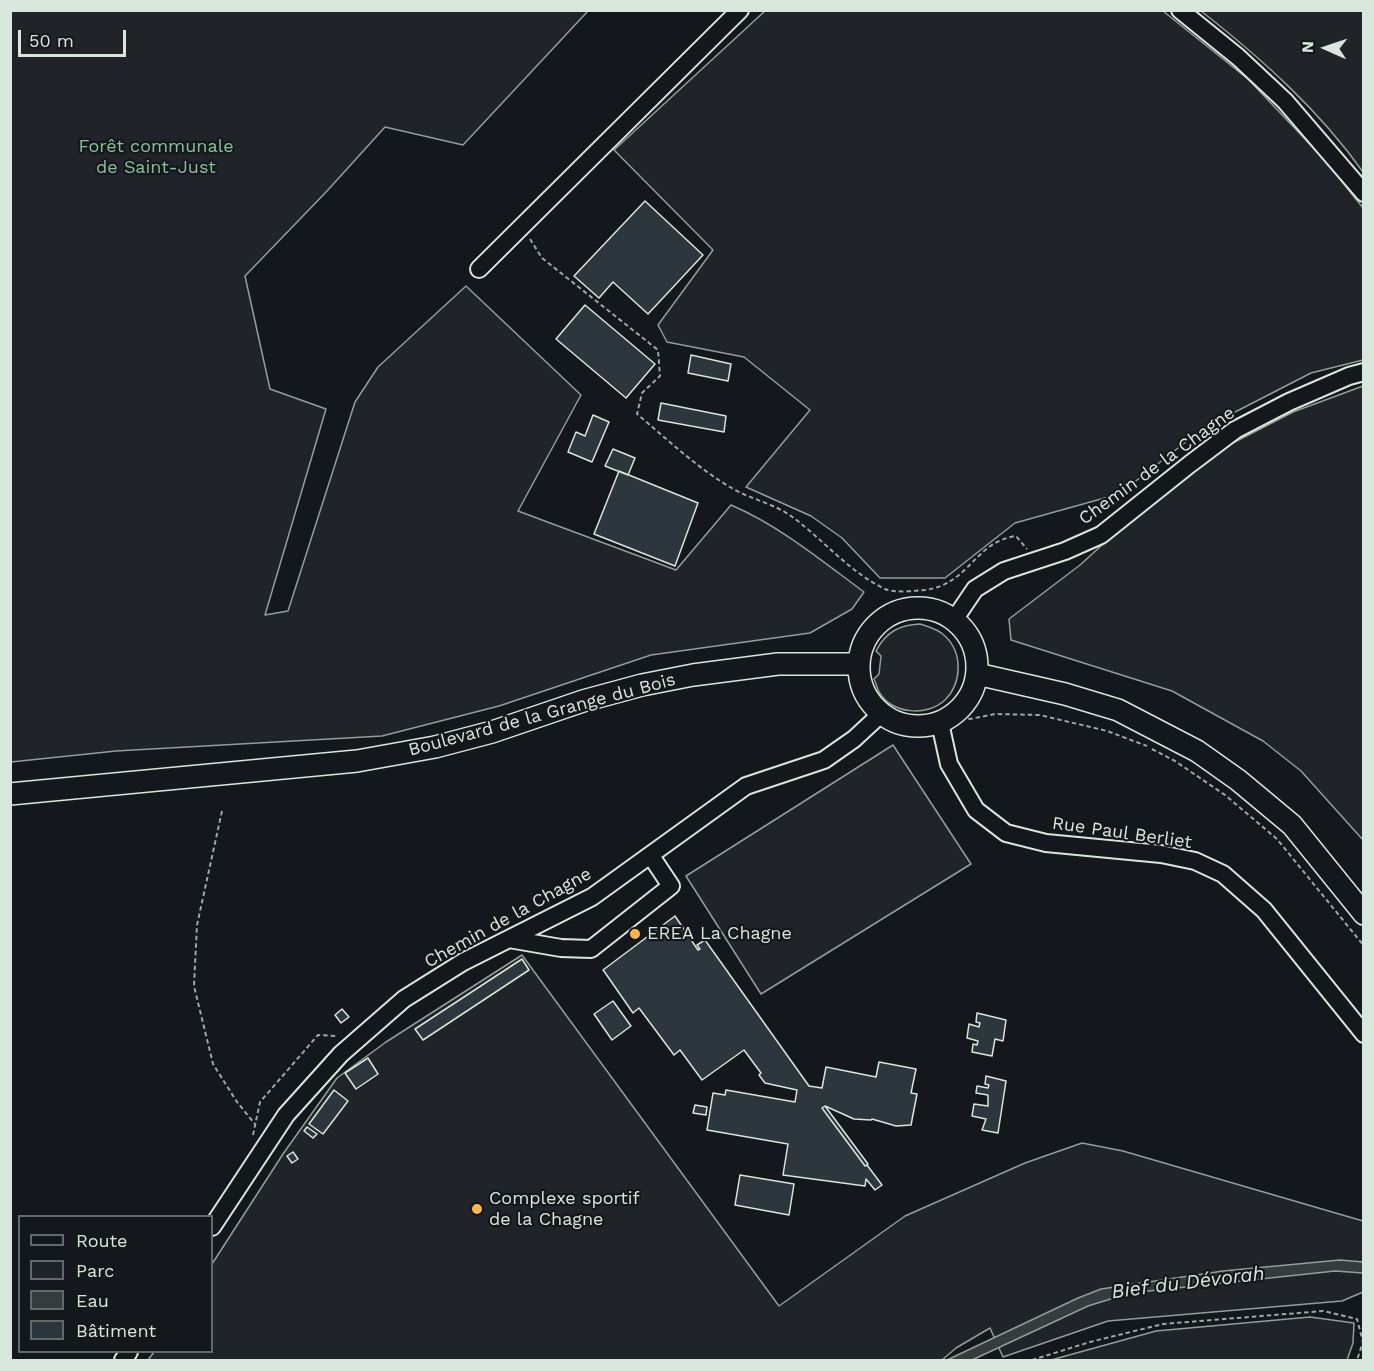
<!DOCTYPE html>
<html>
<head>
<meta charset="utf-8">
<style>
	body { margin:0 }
	#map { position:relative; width:1374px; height:1371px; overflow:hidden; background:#14181c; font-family:"Work Sans",sans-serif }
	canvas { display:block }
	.frame { position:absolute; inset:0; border:12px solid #d8e6dc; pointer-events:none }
	.legend { position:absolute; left:18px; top:1215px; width:195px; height:138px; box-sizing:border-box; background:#14181c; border:2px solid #626a69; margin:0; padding:8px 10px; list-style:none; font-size:18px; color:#d8e6dc }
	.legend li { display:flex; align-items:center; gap:12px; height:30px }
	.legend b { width:30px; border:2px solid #626a69 }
	.north { position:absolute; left:1296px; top:18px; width:60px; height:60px; -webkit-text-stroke:4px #14181c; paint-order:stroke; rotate:273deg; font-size:16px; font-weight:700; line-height:24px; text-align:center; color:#d8e6dc }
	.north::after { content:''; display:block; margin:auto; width:21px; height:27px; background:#d8e6dc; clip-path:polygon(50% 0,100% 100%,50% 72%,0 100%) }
	.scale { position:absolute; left:18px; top:30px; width:108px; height:27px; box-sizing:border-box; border:3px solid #d8e6dc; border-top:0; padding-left:8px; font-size:18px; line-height:21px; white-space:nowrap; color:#d8e6dc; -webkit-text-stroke:4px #14181c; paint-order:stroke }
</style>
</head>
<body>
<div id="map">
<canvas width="1374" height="1371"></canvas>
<div class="frame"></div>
<ul class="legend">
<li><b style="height:8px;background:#14181c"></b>Route</li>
<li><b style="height:16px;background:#202428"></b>Parc</li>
<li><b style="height:16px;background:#363b3e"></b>Eau</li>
<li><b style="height:16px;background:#2c363c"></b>Bâtiment</li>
</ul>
<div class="north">N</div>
<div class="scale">50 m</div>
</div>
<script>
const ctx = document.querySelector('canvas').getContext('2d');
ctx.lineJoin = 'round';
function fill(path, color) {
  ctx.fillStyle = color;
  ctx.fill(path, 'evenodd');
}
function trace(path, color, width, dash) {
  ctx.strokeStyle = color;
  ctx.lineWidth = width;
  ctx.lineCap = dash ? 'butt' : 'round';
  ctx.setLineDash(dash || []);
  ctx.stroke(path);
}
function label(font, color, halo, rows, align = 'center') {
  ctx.font = font + ' "Work Sans",sans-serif';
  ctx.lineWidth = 4.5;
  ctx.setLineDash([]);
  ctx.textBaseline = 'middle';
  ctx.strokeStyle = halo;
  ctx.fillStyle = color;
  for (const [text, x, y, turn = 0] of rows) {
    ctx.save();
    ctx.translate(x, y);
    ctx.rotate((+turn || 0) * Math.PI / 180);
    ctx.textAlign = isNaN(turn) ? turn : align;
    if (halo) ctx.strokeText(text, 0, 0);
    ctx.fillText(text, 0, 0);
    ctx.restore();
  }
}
const green = new Path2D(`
	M766,10L1163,11L1248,79L1325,160L1363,208V360L1311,373L1204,428L1119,494L1015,523L945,578H880L842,538L811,516L746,487L810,410L744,357L667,342L658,325L713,250L614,150Z
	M10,11H588L463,145L385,127L327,191L245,276L270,389L326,409L265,615L288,611L355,402L378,367L466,286L581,395L518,511L676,570L731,505C780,526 822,561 864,592L852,609L810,633L651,655L499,706L382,736L116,751L11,762Z
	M1201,11H1363V172C1319,110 1261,58 1201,11Z
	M1363,386V840L1301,771L1263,741L1172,691L1011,640L1009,619L1080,565L1113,535L1227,446L1293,412Z
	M920,624C929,627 938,629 945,636C963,653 962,683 945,700C927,717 892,714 879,692C877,688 876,683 874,679L879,674L881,656L876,651C886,632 899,625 920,624Z
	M893,745L971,864L761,994L686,876Z
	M522,955L779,1306L905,1216L1025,1163L1082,1143L1123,1151L1363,1221V1292L1342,1301L1108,1321L1003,1357L990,1328L956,1348L942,1360H148L154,1352H212V1264L283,1154L337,1078L386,1042Z
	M1310,1317L1354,1323L1353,1343L1347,1360H1051L1156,1331Z`);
fill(green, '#202428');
trace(green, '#939e99', 1.5);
const water = new Path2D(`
	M1340,1260L1363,1262V1273L1335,1271L1130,1293L1088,1306L972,1360H947L1078,1298L1101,1289L1223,1271Z`);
fill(water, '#363b3e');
trace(water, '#939e99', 1.5);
const building = new Path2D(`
	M645,201L703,255L648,314L613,282L599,298L574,276Z
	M585,305L655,364L626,398L556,339Z
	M691,355L731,364L728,381L688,373Z
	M661,403L726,416L724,432L658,420Z
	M593,415L609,422L592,462L568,452L576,432L585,436Z
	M613,449L635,458L628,475L605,466Z
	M619,471L698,503L675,566L594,534Z
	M675,916L698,950L700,949L697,945L705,940L809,1086L822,1088L826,1067L876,1077L879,1062L916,1069L911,1093L917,1094L911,1125L896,1126L872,1119L871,1120L854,1119L825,1106L822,1108L865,1166L867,1165L882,1185L875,1190L866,1179L865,1186L783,1175L788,1144L707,1130L713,1093L725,1095L726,1090L795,1102L797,1090L765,1083L759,1075L761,1073L744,1050L702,1080L680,1050L674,1055L639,1008L633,1013L606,974L603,970Z
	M522,959L529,970L423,1040L415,1029Z
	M613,1001L631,1026L612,1040L594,1014Z
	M342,1009L349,1017L341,1023L335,1015Z
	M977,1013L1006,1020L1003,1041L995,1039L992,1056L972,1052L973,1044L977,1045L978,1041L967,1038L969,1024L979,1027L980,1023L976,1022Z
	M368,1058L378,1074L356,1089L345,1073Z
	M986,1076L1006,1081L998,1133L982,1130L986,1119L972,1116L974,1104L988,1106V1095L976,1093L977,1086L988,1088L989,1085L985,1084Z
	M334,1090L348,1101L323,1134L309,1124Z
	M695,1105L707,1107L706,1115L693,1113Z
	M825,1106L868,1164L865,1166L822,1108Z
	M307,1127L317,1134L313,1138L304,1131Z
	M293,1152L298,1159L292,1163L287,1156Z
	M740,1175L794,1184L789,1215L735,1205Z`);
fill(building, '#2c363c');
trace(building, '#d8e6dc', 1.5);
const minor = new Path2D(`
	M1180,10L1238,57L1285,101L1364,193
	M479,269L740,10
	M954,620L975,589L1004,571L1065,551L1101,535L1190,464L1235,430L1289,402L1349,376L1364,372
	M940,723L949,764L976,810L1006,833L1046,843L1161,854L1195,861L1223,874L1264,910L1364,1034
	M509,939L561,948L591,949L671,886L651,856
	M212,1227L286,1115L341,1054L404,999L463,962L592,897L746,786L824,760L854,739L881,714
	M123,1360L129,1352`);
const major = new Path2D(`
	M859 667a59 59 0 1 1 118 0a59 59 0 1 1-118 0Z
	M977,674L1065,694L1118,710L1197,751L1238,780L1292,825L1364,914
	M10,794L357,761L435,747L492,732L583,701L642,685L693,675L778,664H859`);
trace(minor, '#d8e6dc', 20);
trace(major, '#d8e6dc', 24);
trace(new Path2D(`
	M530,239L542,258L658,350L660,376L642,393L637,414C667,439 696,467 730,487C749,499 773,503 791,516C823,539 849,572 885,589C894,593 915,591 925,590C970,584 974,542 1016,536L1027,549
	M954,714L970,719L995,714L1040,715L1107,731L1147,746
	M1152,749L1175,761L1225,795L1277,839L1364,946
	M222,811L197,925L194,986L213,1064L237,1102L255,1124
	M253,1135L260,1102L318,1035L337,1036
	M1032,1360L1090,1342L1163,1324L1323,1311L1357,1319L1363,1342L1357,1360`), '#9da8a2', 2, [4.5, 3]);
trace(minor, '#14181c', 16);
trace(major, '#14181c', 21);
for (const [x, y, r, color] of [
	[635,934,6,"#ffb74d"],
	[477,1209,6,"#ffb74d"]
]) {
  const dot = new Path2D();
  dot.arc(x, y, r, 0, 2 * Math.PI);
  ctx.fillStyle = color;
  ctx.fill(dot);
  trace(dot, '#14181c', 2);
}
label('18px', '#8ac095', '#14181c', [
	["Forêt communale",156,147],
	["de Saint-Just",156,168]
]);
label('18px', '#d8e6dc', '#14181c', [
	["Chemin de la Chagne",1157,466,-36],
	["Boulevard de la Grange du Bois",542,715,-15],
	["Rue Paul Berliet",1122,833,8],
	["Chemin de la Chagne",508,918,-29]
]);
label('18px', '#d8e6dc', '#14181c', [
	["EREA La Chagne",647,934],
	["Complexe sportif",489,1199],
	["de la Chagne",489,1220]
], 'left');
label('italic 20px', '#d8e6dc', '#14181c', [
	["Bief du Dévorah",1188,1283,-7]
]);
</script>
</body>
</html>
